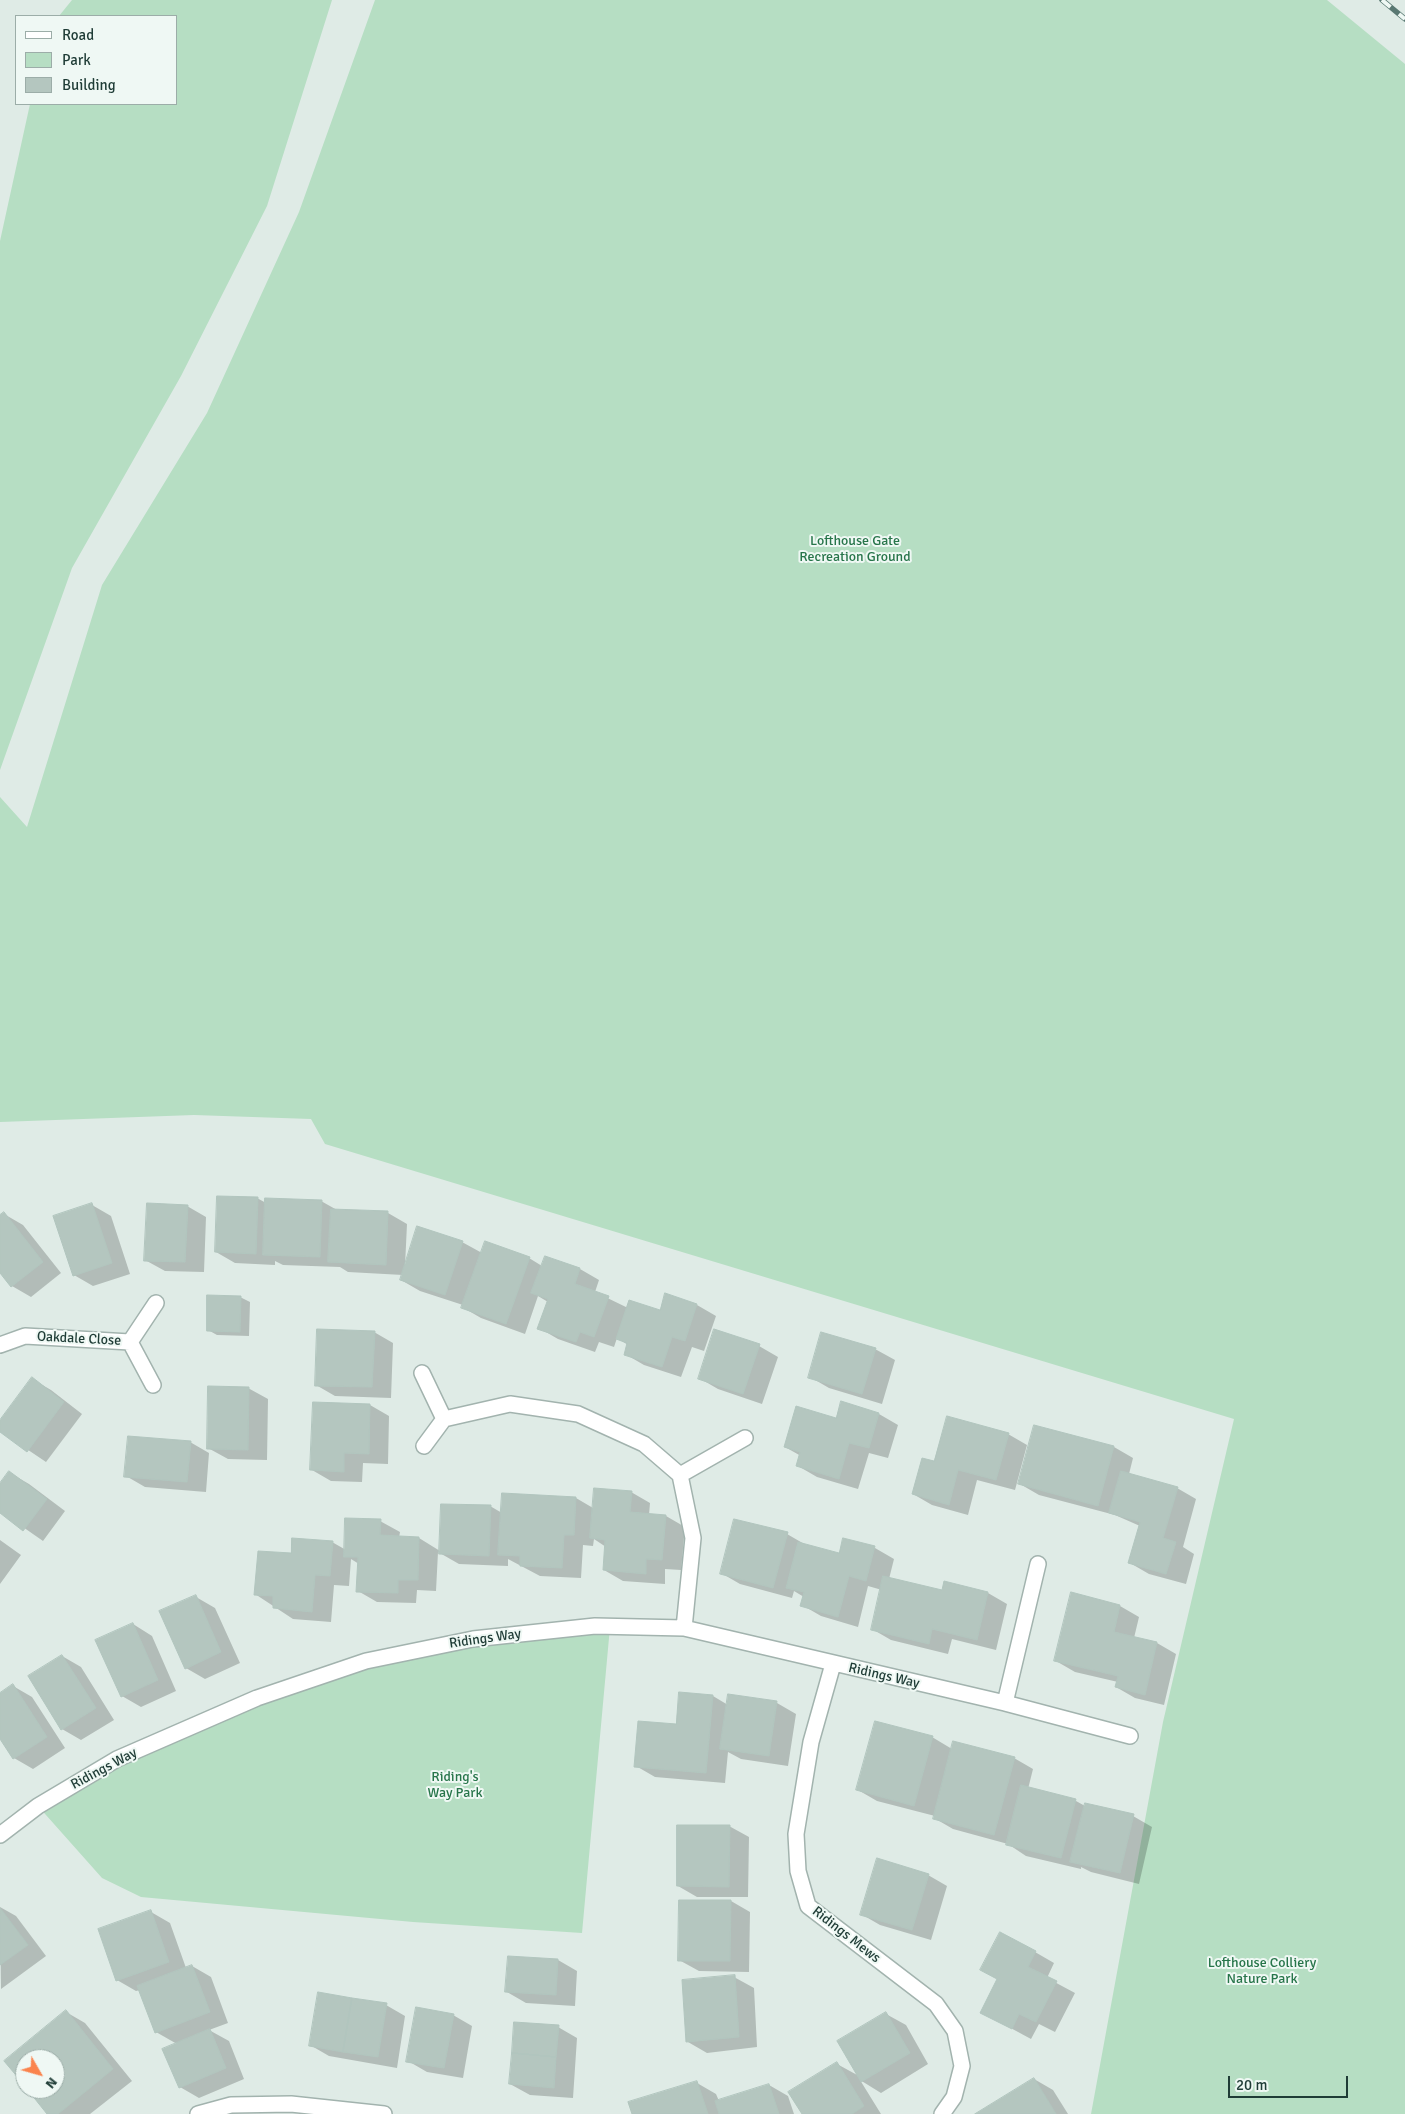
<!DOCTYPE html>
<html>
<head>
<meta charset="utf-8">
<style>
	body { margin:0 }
	#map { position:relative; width:1405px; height:2114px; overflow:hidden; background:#dfebe6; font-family:Signika,sans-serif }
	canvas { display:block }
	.legend { position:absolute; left:15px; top:15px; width:162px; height:90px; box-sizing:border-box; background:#eff8f4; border:1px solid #9cada8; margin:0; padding:6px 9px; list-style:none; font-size:15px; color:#1f3c36 }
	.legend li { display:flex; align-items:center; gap:10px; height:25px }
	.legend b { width:25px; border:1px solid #9cada8 }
	.north { position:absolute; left:15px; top:2049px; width:50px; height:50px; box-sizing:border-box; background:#eff8f4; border:1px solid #9cada8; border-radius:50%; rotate:128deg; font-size:14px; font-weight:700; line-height:20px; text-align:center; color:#1f3c36 }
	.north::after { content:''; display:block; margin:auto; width:18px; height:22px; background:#fa844d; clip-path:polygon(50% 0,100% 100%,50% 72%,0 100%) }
	.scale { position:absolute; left:1228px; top:2076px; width:120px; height:22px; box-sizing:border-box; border:2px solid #1f3c36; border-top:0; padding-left:6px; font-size:15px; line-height:18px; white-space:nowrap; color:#1f3c36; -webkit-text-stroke:4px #eff8f4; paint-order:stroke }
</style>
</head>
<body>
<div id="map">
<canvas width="1405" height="2114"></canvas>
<ul class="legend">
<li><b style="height:6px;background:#fff"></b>Road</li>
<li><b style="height:14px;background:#b6dec3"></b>Park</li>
<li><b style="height:14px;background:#b4c6bf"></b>Building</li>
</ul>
<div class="north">N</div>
<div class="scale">20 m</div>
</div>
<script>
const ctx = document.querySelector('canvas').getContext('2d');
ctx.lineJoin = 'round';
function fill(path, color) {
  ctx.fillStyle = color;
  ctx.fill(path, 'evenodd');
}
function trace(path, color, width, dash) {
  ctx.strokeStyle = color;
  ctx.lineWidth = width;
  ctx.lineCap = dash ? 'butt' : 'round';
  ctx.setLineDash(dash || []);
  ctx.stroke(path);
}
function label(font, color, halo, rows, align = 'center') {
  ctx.font = font + ' Signika,sans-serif';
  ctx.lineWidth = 4;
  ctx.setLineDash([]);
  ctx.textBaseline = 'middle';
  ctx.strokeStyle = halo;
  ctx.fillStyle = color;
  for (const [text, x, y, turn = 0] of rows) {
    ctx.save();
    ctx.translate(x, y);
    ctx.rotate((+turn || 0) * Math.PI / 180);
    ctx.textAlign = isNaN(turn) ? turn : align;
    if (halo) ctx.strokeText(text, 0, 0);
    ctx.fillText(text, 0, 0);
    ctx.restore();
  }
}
fill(new Path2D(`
	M72,0H332L267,206L181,376L72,568L0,770V241L30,104H176V16H59Z
	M375,0H1327L1405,64V2114H1091L1163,1722L1234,1419L325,1144L311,1119L194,1115L0,1122V797L27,827L102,585L207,413L299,212Z
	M610,1627L582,1933L413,1922L141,1897L102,1878L38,1806L117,1759L366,1661Z`), '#b6dec3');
fill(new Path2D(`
	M257,1198L266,1203L321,1201L337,1210L388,1213L407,1224L405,1266L462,1242L482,1253L529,1258L542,1266L545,1257L580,1269L599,1280L595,1292L628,1308L660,1311L666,1295L697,1305L716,1316L704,1351L692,1347L681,1377L644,1365L625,1354L628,1345L617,1338L614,1347L599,1342L595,1352L558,1339L539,1328L548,1302L538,1296L525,1334L481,1318L462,1307L463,1305L420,1291L401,1280L403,1275L348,1272L340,1267L283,1265L275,1261V1265L235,1263L216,1252Z
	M92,1205L111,1216L130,1274L93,1286L74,1275Z
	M187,1206L206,1217L204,1272L165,1271L145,1260Z
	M4,1214L23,1225L61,1273L31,1297L12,1286L0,1271V1217Z
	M240,1297L250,1302L249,1336L217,1335L208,1330Z
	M374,1332L393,1343L391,1398L335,1396L316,1385Z
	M759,1346L778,1357L762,1404L718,1389L699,1378Z
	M875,1349L895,1360L882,1404L829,1388L810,1377Z
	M32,1379L51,1390L82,1414L46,1462L0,1431V1422Z
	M248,1388L268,1399L267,1460L228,1459L208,1448Z
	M314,1403L370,1405L389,1416L388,1464L363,1463L362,1482L331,1481L312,1470Z
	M842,1403L879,1414L898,1425L888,1458L869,1453L858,1489L817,1477L798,1466L801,1456L785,1447L837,1419Z
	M1035,1427L1114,1447L1133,1458L1129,1474L1177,1488L1196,1499L1183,1547L1194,1554L1186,1584L1149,1574L1130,1563L1140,1526L1115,1515L1039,1495L1020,1484Z
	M1008,1434L1027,1445L1015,1490L977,1480L968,1515L932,1505L913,1494L935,1462Z
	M190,1442L209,1453L206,1492L145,1487L126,1476Z
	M10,1473L29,1484L65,1511L43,1541L0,1511V1485Z
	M631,1492L650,1503L649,1515L666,1516L685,1527L681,1570L665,1569V1584L623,1581L604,1570L606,1547L594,1539L593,1546L583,1545L581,1578L540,1576L508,1559V1566L459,1564L438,1552L436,1591L417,1590L416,1603L377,1602L358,1591L359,1564L351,1559L349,1586L334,1585L331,1622L293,1619L255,1594L292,1554L332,1542L346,1550L380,1521L400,1532L399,1538H419L440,1551L490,1506L502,1513L503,1494L576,1498L593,1508Z
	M787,1534L806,1545L840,1555L844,1539L875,1548L894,1559L889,1579L943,1592L945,1583L988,1593L1007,1604L996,1650L952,1639L948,1654L891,1640L872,1629L882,1590L868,1586L858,1627L821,1616L802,1605L804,1597L794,1591L792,1598L740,1584L721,1573Z
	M0,1540L21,1555L0,1584Z
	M1072,1594L1120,1606L1139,1617L1134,1638L1157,1643L1176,1654L1164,1705L1135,1698L1116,1687L1118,1682L1075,1672L1056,1661Z
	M196,1597L215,1608L240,1663L205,1679L186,1668Z
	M133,1624L152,1636L176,1691L141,1707L122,1696Z
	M62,1656L81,1667L114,1720L81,1740L62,1729Z
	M13,1686L32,1697L65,1748L33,1769L14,1758L0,1737V1694Z
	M713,1696L728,1705L777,1703L796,1714L788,1766L741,1759L728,1752L725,1783L655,1777L636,1766Z
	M932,1737L952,1749L1014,1758L1033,1769L1028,1789L1076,1801L1085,1806L1133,1816L1152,1827L1139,1884L1091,1872L1081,1867V1869L1026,1856L1008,1844L953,1829L934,1818L935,1816L877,1801L858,1790Z
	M729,1826L749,1837L748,1897H697L678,1886Z
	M928,1875L947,1886L931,1940L880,1925L861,1914Z
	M731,1901L750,1912L749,1972L699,1971L679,1960Z
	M0,1907L16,1916L46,1956L1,1989Z
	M151,1912L170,1923L186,1968L192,1966L211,1977L228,2023L209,2030L229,2041L244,2079L199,2098L180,2087L177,2044L156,2032L140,1990L136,1991L117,1980Z
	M1035,1952L1054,1963L1047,1978L1075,1993L1055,2032L1039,2024L1031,2039L981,2012Z
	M509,1957L558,1960L577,1971L575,2006L526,2003L507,1992Z
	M734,1977L754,1988L757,2047L707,2053L688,2042Z
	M386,2005L405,2016L397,2068L329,2056L310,2045Z
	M66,2012L85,2023L132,2081L90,2114H49L29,2089H55V2059H25V2085L6,2061Z
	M886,2014L906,2025L928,2064L881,2093L860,2080L881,2114H803L837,2064L859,2076Z
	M453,2015L472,2026L463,2078L427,2072L408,2061Z
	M558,2027L577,2038L573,2098L530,2095L510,2084Z
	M1034,2079L1053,2090L1068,2114H977Z
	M697,2083L716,2094L719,2101L769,2085L788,2096L794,2114H633Z`), '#0003');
const building = new Path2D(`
	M217,1196L258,1197L256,1254L215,1252Z
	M265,1198L322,1200L320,1257L263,1255Z
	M92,1203L112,1263L73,1276L53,1216Z
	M147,1203L188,1205L185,1262L144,1261Z
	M331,1209L388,1211L386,1265L328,1262Z
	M4,1212L43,1262L11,1287L0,1273V1215Z
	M417,1226L463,1241L445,1295L400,1280Z
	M485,1241L530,1257L506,1324L461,1308Z
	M545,1256L580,1268L575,1284L609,1296L594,1337L580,1332L576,1342L537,1329L548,1299L531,1293Z
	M665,1293L697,1304L685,1341L672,1337L662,1367L624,1355L627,1343L616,1339L629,1300L660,1310Z
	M207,1295L241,1296L240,1332L207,1331Z
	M317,1329L375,1331L372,1387L315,1386Z
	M714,1329L760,1344L743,1394L698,1379Z
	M821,1332L876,1348L862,1394L808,1378Z
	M32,1377L64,1402L27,1452L0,1432V1420Z
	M208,1386L249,1387L248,1450L207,1449Z
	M841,1401L879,1413L869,1448L849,1443L839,1479L796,1466L800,1452L784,1447L796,1406L836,1418Z
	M313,1402L370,1404L369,1454L344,1453V1472L310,1470Z
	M947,1416L1009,1433L996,1480L958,1470L949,1505L912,1494L922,1458L934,1461Z
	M1034,1425L1114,1446L1098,1506L1018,1484Z
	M128,1436L191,1441L187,1482L124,1477Z
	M9,1471L47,1499L23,1531L0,1513V1483Z
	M1121,1471L1178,1487L1163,1538L1176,1542L1166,1574L1128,1563L1140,1522L1109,1513Z
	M594,1488L632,1491L630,1512L666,1515L662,1560L646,1559V1574L603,1570L605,1540L590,1538Z
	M502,1493L576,1497L574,1535H564L562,1568L520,1566V1556L498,1555Z
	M441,1504L491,1505L489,1556L439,1554Z
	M345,1518L381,1519L380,1535L419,1537L418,1580H398V1593L356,1592L358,1557H344Z
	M734,1519L788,1532L773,1588L720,1574Z
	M292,1538L333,1541L330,1576L315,1575L312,1612L273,1608V1596L254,1595L258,1551L291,1553Z
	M843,1538L875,1546L866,1581L849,1576L838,1617L800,1606L804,1592L786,1588L798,1542L839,1553Z
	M883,1576L942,1590L944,1581L988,1592L977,1640L932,1629L929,1644L871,1630Z
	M1071,1592L1120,1605L1114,1632L1157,1642L1145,1695L1115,1687L1118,1676L1054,1661Z
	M196,1595L221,1652L185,1669L159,1611Z
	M133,1623L158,1680L121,1697L95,1640Z
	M62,1655L96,1708L61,1730L28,1676Z
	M13,1684L47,1737L13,1759L0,1739V1693Z
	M679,1692L713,1695L706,1773L634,1767L638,1721L676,1724Z
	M728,1694L777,1701L769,1756L720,1749Z
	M875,1721L933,1736L914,1806L856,1790Z
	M953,1741L1015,1757L994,1835L933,1819Z
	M1021,1785L1076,1799L1061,1858L1006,1845Z
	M1085,1803L1134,1814L1120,1873L1070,1862Z
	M677,1825H730L729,1887L677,1886Z
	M877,1858L929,1874L912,1930L860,1915Z
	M679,1900H731L730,1961H678Z
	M0,1908L28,1945L0,1965Z
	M151,1910L169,1962L116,1981L98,1929Z
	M1000,1932L1036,1951L1028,1967L1057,1981L1036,2022L1019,2014L1012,2029L980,2013L997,1979L980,1970Z
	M508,1956L558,1959L556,1995L505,1992Z
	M192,1965L210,2012L155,2033L137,1986Z
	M735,1975L739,2037L686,2042L682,1980Z
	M318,1992L352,1998L343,2052L309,2046Z
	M352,1998L387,2003L378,2057L343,2052Z
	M416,2007L454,2014L444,2068L406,2062Z
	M66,2010L113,2069L58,2114H47L27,2089H55V2059H25V2086L4,2061Z
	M886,2012L910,2053L861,2082L837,2041Z
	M514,2022L559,2025L556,2057L512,2053Z
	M210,2029L226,2068L179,2088L162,2049Z
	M512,2053L556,2057L554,2088L509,2084Z
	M837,2062L864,2106L852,2114H802L788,2092Z
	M1034,2078L1056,2114H975Z
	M697,2081L708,2114H632L628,2102Z
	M769,2084L779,2114H719L715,2101Z`);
fill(building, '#b4c6bf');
trace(building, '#b1c5be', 1);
const minor = new Path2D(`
	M0,1345L25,1336L130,1342
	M422,1373L444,1419L424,1446
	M153,1385L130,1342L156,1303
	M444,1419L510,1404L578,1414L644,1444L680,1475L693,1538L684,1628
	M680,1475L745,1438
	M833,1664L811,1742L796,1834L798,1871L808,1906L936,2004L955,2031L962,2066L954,2097L942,2114
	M1005,1703L1038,1564
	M0,1835L38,1806L117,1759L257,1698L366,1661L473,1639L595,1626L684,1628L1005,1703L1130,1736
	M198,2114L231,2105L291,2104L384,2114`);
trace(minor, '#a2b3ae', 18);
trace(minor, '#fff', 15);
const rail = new Path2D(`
	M1382,0L1405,19`);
trace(rail, '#597872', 5.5);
trace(rail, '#eff8f4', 4, [11]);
label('14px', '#27754a', '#eff8f4', [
	["Lofthouse Gate",855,541],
	["Recreation Ground",855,557],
	["Riding's",455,1777],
	["Way Park",455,1793],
	["Lofthouse Colliery",1262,1963],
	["Nature Park",1262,1979]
]);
label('14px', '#1f3c36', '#eff8f4', [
	["Oakdale Close",79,1339,3],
	["Ridings Way",485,1639,-8],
	["Ridings Way",884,1676,13],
	["Ridings Way",104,1769,-28],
	["Ridings Mews",846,1935,38]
]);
</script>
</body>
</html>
